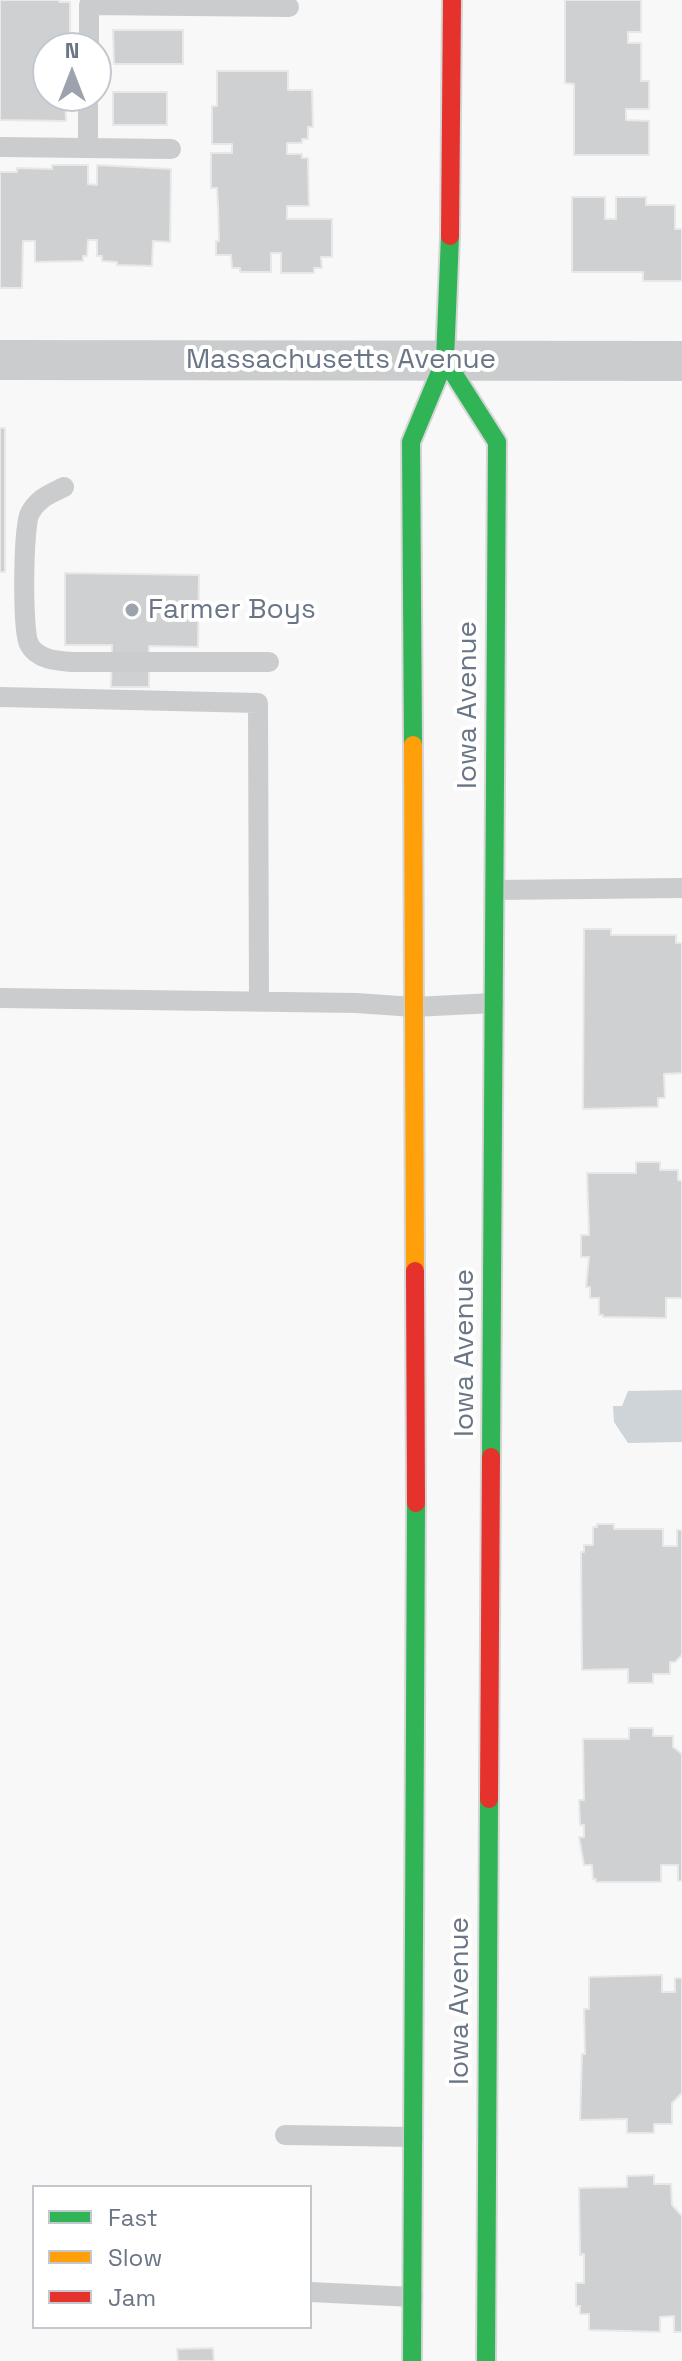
<!DOCTYPE html>
<html>
<head>
<meta charset="utf-8">
<style>
	body { margin:0 }
	#map { position:relative; width:682px; height:2361px; overflow:hidden; background:#f8f8f8; font-family:"Space Grotesk",sans-serif }
	canvas { display:block }
	.legend { position:absolute; left:32px; top:2185px; width:280px; height:144px; box-sizing:border-box; background:#fff; border:2px solid #c3c8ce; margin:0; padding:10px 14px; list-style:none; font-size:24px; color:#6a7585 }
	.legend li { display:flex; align-items:center; gap:16px; height:40px }
	.legend b { width:40px; border:2px solid #c3c8ce }
	.north { position:absolute; left:32px; top:32px; width:80px; height:80px; box-sizing:border-box; background:#fff; border:2px solid #c3c8ce; border-radius:50%; rotate:0deg; font-size:22px; font-weight:700; line-height:32px; text-align:center; color:#6a7585 }
	.north::after { content:''; display:block; margin:auto; width:28px; height:36px; background:#9ca3ad; clip-path:polygon(50% 0,100% 100%,50% 72%,0 100%) }
</style>
</head>
<body>
<div id="map">
<canvas width="682" height="2361"></canvas>
<ul class="legend">
<li><b style="height:10px;background:#30b455"></b>Fast</li>
<li><b style="height:10px;background:#ff9f0a"></b>Slow</li>
<li><b style="height:10px;background:#e5322d"></b>Jam</li>
</ul>
<div class="north">N</div>
</div>
<script>
const ctx = document.querySelector('canvas').getContext('2d');
ctx.lineJoin = 'round';
function fill(path, color) {
  ctx.fillStyle = color;
  ctx.fill(path, 'evenodd');
}
function trace(path, color, width, dash) {
  ctx.strokeStyle = color;
  ctx.lineWidth = width;
  ctx.lineCap = dash ? 'butt' : 'round';
  ctx.setLineDash(dash || []);
  ctx.stroke(path);
}
function label(font, color, halo, rows, align = 'center') {
  ctx.font = font + ' "Space Grotesk",sans-serif';
  ctx.lineWidth = 8;
  ctx.setLineDash([]);
  ctx.textBaseline = 'middle';
  ctx.strokeStyle = halo;
  ctx.fillStyle = color;
  for (const [text, x, y, turn = 0] of rows) {
    ctx.save();
    ctx.translate(x, y);
    ctx.rotate((+turn || 0) * Math.PI / 180);
    ctx.textAlign = isNaN(turn) ? turn : align;
    if (halo) ctx.strokeText(text, 0, 0);
    ctx.fillText(text, 0, 0);
    ctx.restore();
  }
}
fill(new Path2D(`
	M682,1390V1442L628,1443L614,1422L613,1406H622L628,1391Z`), '#ced4d8');
const building = new Path2D(`
	M0,0H59V2H70V37H63L62,48H48V96H65L66,121L0,120Z
	M565,0H641V32H628V43H641V81H649V109H626V120L649,121V155H574V84L565,83Z
	M113,30H183V64H114Z
	M217,71H288V90H312L313,127H308V139H302V143H287V154H302V158H308L309,206H287V219H332V257H321L322,268H314V273H281V253H271V272H240V268H232L231,255H216V241H219L218,206L217,188H211V153H232V144H212V106H217Z
	M113,92H167V125H113Z
	M52,165H88V184L97,185V165L171,169L170,242L153,241L152,266L117,265V262L102,261V256H97V240H88L87,256H83V261L35,262V241H23L22,288H0V172H17V168L52,169Z
	M572,197H605V219H616V197H646V205H675V229H682V281H643V272H572Z
	M0,428H5V572H0Z
	M65,573L199,575L198,647L149,646V687H111L112,645H65Z
	M584,929H611V935H676V943H682V1073L664,1074L665,1098H658V1107L583,1109Z
	M636,1162H660V1170H678V1180L682,1181V1298H666V1318L603,1317V1315H599V1298H590V1287H586L589,1257H581V1235H589L587,1173H636Z
	M597,1524H614V1529H663V1546H677V1530H682V1655L675,1662H670V1674H653V1683H628V1669L582,1670L581,1552H584V1545H593V1527H597Z
	M629,1728H653V1736H673V1747L682,1754V1881H678V1865H661V1882H596V1879H593L592,1865H584L579,1837H584V1825H580L579,1800H584L583,1739H629Z
	M662,1975V1992H675V1978H682V2093L672,2103V2124H654V2133H627V2119L580,2120L582,2054H585L584,2009H589V1977Z
	M654,2175V2184H671L672,2205L682,2216V2332H674V2316L660,2317V2332L589,2330V2314H580V2306H576V2283H584V2254L580,2255L579,2188L627,2187V2176Z
	M213,2348L214,2361H178L177,2349Z`);
fill(building, '#cfd0d2');
trace(building, '#e8e8e8', 2);
const fast = new Path2D(`
	M445,360L497,442L491,1457
	M413,745L411,442L445,360L450,236
	M412,2361L416,1503
	M486,2361L489,1799`);
const slow = new Path2D(`
	M413,745L415,1271`);
const jam = new Path2D(`
	M450,236L452,0
	M415,1271L416,1503
	M489,1799L491,1457`);
trace(fast, '#d5d6d6', 22);
trace(slow, '#d5d6d6', 22);
trace(jam, '#d5d6d6', 22);
trace(new Path2D(`
	M89,48V5L289,7
	M0,147L171,149
	M88,148V96
	M64,487C50,494 38,498 30,513C23,525 22,630 29,644C37,660 58,661 73,662H269
	M0,697L258,703L259,1002
	M495,890L682,888
	M0,998L356,1003L414,1007L494,1003
	M285,2135L413,2137
	M310,2292L413,2297`), '#cbcccd', 20);
trace(new Path2D(`
	M0,360L682,361`), '#cbcccd', 40);
trace(fast, '#30b455', 18);
trace(slow, '#ff9f0a', 18);
trace(jam, '#e5322d', 18);
for (const [x, y, r, color] of [
	[132,610,8,"#9ca3ad"]
]) {
  const dot = new Path2D();
  dot.arc(x, y, r, 0, 2 * Math.PI);
  ctx.fillStyle = color;
  ctx.fill(dot);
  trace(dot, '#fff', 3);
}
label('28px', '#6a7585', '#fff', [
	["Massachusetts Avenue",341,360],
	["Iowa Avenue",468,705,-90],
	["Iowa Avenue",465,1353,-90],
	["Iowa Avenue",460,2001,-90]
]);
label('28px', '#6a7585', '#fff', [
	["Farmer Boys",148,610]
], 'left');
</script>
</body>
</html>
